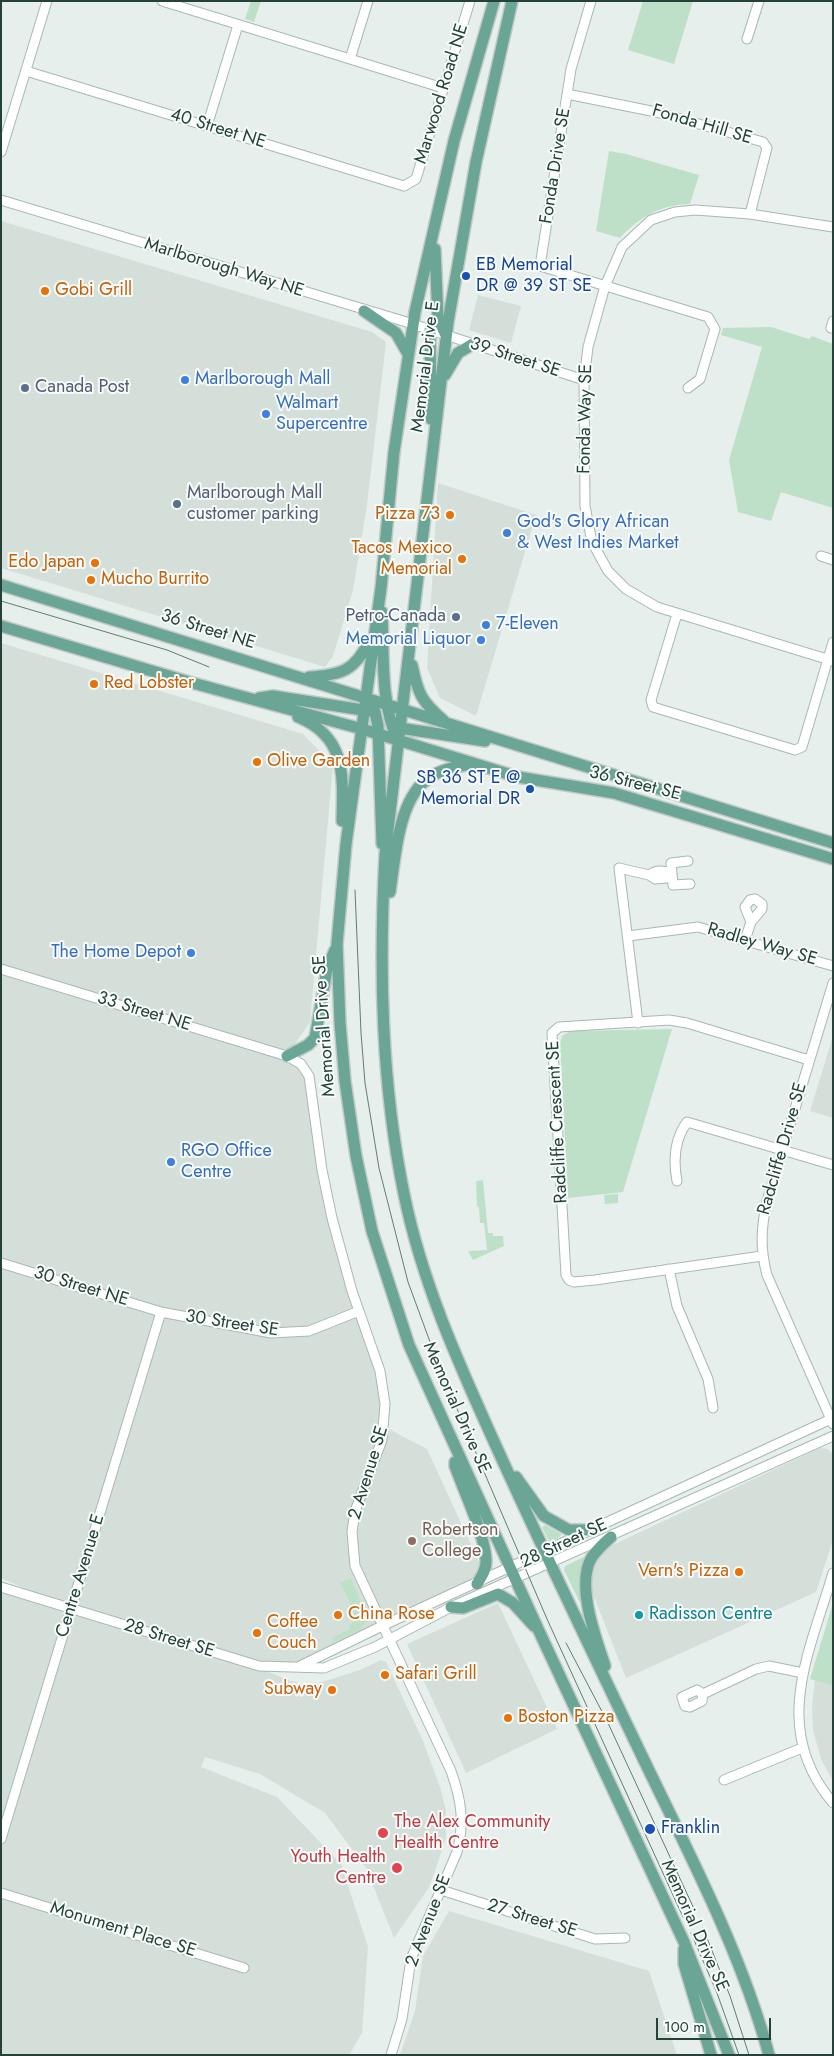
<!DOCTYPE html>
<html>
<head>
<meta charset="utf-8">
<style>
	body { margin:0 }
	#map { position:relative; width:834px; height:2056px; overflow:hidden; background:#e6efeb; font-family:Jost,sans-serif }
	canvas { display:block }
	.frame { position:absolute; inset:0; border:2px solid #24423a; pointer-events:none }
	.scale { position:absolute; left:656px; top:2018px; width:115px; height:22px; box-sizing:border-box; border:2px solid #24423a; border-top:0; padding-left:6px; font-size:15px; line-height:18px; white-space:nowrap; color:#24423a; -webkit-text-stroke:4px #f7fbf9; paint-order:stroke }
</style>
</head>
<body>
<div id="map">
<canvas width="834" height="2056"></canvas>
<div class="frame"></div>
<div class="scale">100 m</div>
</div>
<script>
const ctx = document.querySelector('canvas').getContext('2d');
ctx.lineJoin = 'round';
function fill(path, color) {
  ctx.fillStyle = color;
  ctx.fill(path, 'evenodd');
}
function trace(path, color, width, dash) {
  ctx.strokeStyle = color;
  ctx.lineWidth = width;
  ctx.lineCap = dash ? 'butt' : 'round';
  ctx.setLineDash(dash || []);
  ctx.stroke(path);
}
function label(font, color, halo, rows, align = 'center') {
  ctx.font = font + ' Jost,sans-serif';
  ctx.lineWidth = 4;
  ctx.setLineDash([]);
  ctx.textBaseline = 'middle';
  ctx.strokeStyle = halo;
  ctx.fillStyle = color;
  for (const [text, x, y, turn = 0] of rows) {
    ctx.save();
    ctx.translate(x, y);
    ctx.rotate((+turn || 0) * Math.PI / 180);
    ctx.textAlign = isNaN(turn) ? turn : align;
    if (halo) ctx.strokeText(text, 0, 0);
    ctx.fillText(text, 0, 0);
    ctx.restore();
  }
}
fill(new Path2D(`
	M1,221L372,332L386,342L367,505L353,590L333,656L325,667L1,568Z
	M478,295L521,306L511,343L469,330Z
	M438,483L536,515L476,716L440,698L427,668Z
	M1,643L303,734L333,765L310,1022L287,1056L304,1068L332,1218L380,1371L385,1427L427,1449L484,1573L477,1584L298,1668L248,1663L290,1681L313,1685L360,1670L381,1660L386,1662L423,1741L440,1787L446,1810V1838L435,1871L428,1889L394,1938L366,1868L325,1813L260,1774L205,1757L201,1767L277,1797L341,1864L368,1947L362,2033L349,2055H1V1592L67,1607L1,1578Z
	M833,1036V1118L810,1111Z
	M820,1448L828,1449L833,1454V1540L816,1592L626,1678L593,1594L592,1576L599,1555L604,1549Z
	M498,1603L557,1729L466,1773L407,1644Z
	M815,1680L833,1686V1781L821,1759L813,1730L812,1705Z
	M449,1911L649,1971L677,2055H400L415,2011L423,1956Z`), '#d4dfda');
fill(new Path2D(`
	M251,1H261L254,22L245,19Z
	M643,1H693L674,64L628,50Z
	M609,151L626,154L699,175L690,204C662,204 638,218 620,238L596,231Z
	M771,327L809,339L812,336L833,344V508L781,492L771,521L738,512L729,460L762,347L721,335L723,328Z
	M672,1029L623,1192L568,1198L560,1043L562,1036L570,1031Z
	M483,1180L488,1233H493V1236H503L504,1246L473,1260L468,1251L487,1250L484,1223H480L479,1207L477,1206L476,1181Z
	M618,1194V1203L605,1204L604,1195Z
	M545,1525L561,1534V1536L550,1543L542,1527Z
	M586,1556V1557L582,1607L564,1570L565,1566Z
	M351,1578L368,1620L360,1630L334,1642L332,1638L350,1629L349,1626L355,1619L353,1609L340,1583Z
	M833,1603V1686L810,1679Z`), '#bfe0c8');
const minor = new Path2D(`
	M162,1L350,59L368,1
	M591,1L571,69L540,266L708,317L715,329L700,379L688,388
	M747,39L759,1
	M350,59L443,88
	M26,71L404,186L416,179L470,1
	M567,94L656,112L763,142L767,148L750,214
	M207,126L238,25
	M1,152L47,1
	M1,200L400,320L584,380
	M833,227L750,214L695,210L675,212L651,220L622,247L605,286L588,347L584,380L585,506L592,542L608,571L626,589L657,607L833,661
	M831,328L833,321
	M821,556L833,560
	M677,614L651,700L653,707L795,750L802,747L833,642
	M688,861L671,863L673,885L690,884
	M649,875C657,869 664,871 672,873
	M628,936L698,927L833,966
	M745,940L751,922L762,909V904L755,899L750,900L745,907L751,922
	M1,969L287,1056L301,1064L309,1076L322,1170L332,1218L352,1291L380,1371L385,1404L382,1440L355,1511L352,1532L355,1566L451,1771C461,1799 465,1822 457,1852L411,1959L402,2019L391,2055
	M638,1023L619,868L649,875L655,879L667,878L669,873
	M677,1181C673,1160 674,1140 687,1122L833,1165
	M762,1256L595,1280L574,1282L569,1280L566,1275L552,1033L559,1027L669,1020L687,1023L809,1060
	M1,1263L161,1312L271,1333L309,1331L359,1311
	M669,1269L677,1306L708,1379L713,1408
	M833,1424L767,1275C760,1249 761,1227 767,1201L833,983
	M833,1573C809,1654 770,1729 833,1803
	M1,1587L259,1666L324,1668L375,1647L451,1607L833,1436
	M298,1667L382,1626L831,1419
	M697,1690L703,1694L702,1701L690,1707L685,1706L682,1697Z
	M703,1694L756,1669L769,1666L803,1673
	M724,1780L802,1748
	M1,1839L161,1312
	M441,1890L595,1939L625,1938
	M1,1893L244,1968`);
const major = new Path2D(`
	M494,1L454,141L415,312L394,452L381,588L346,844L337,944L340,1023L345,1081L356,1156L372,1231L409,1345L538,1629L684,1942L729,2055
	M512,1L476,162L448,322L385,855C379,968 381,1082 404,1194C422,1283 459,1364 496,1446C543,1550 592,1652 641,1754C688,1852 740,1949 769,2055
	M435,249L438,319L446,335
	M364,311L396,333L408,354
	M430,330L431,419
	M445,375L458,353L473,344
	M1,585L833,843
	M382,612C384,655 380,702 398,741
	M1,626L189,682L362,729L518,777L614,793L833,859
	M412,665C418,694 421,701 444,721
	M309,677C341,675 355,671 369,641
	M259,698L273,696L369,711
	M364,698L375,712L378,726L382,844
	M298,717C347,737 343,777 342,821
	M393,727L485,741
	M390,892C395,859 398,803 425,781C437,770 455,767 471,764
	M287,1056L308,1045L315,1038L327,969L335,950
	M455,1462V1466C463,1489 487,1540 486,1562C486,1571 481,1577 477,1584
	M516,1477L544,1516L569,1530H593
	M451,1607L463,1608L498,1594L513,1603L534,1626
	M605,1666C596,1638 575,1584 592,1557C597,1550 604,1543 611,1537
	M684,1949V1964L711,2055`);
trace(minor, '#a8b8b2', 11);
trace(major, '#c2cac8', 14);
trace(minor, '#fff', 9);
trace(major, '#6aa596', 11);
trace(new Path2D(`
	M1,601L167,650L209,667
	M355,890L361,1033L365,1083L379,1168L408,1282L440,1369L547,1619L683,1917
	M566,1643L608,1723L695,1911
	M703,1928L730,1996L749,2055
	M691,1933L717,1993L739,2055`), '#5f7d75', 1);
for (const [x, y, r, color] of [
	[466,276,5,"#1a4fb4"],
	[45,291,5,"#e8710a"],
	[185,380,5,"#3f7fe0"],
	[25,388,5,"#5c6f8a"],
	[266,414,5,"#3f7fe0"],
	[177,504,5,"#5c6f8a"],
	[450,515,5,"#e8710a"],
	[507,533,5,"#3f7fe0"],
	[462,559,5,"#e8710a"],
	[95,563,5,"#e8710a"],
	[91,580,5,"#e8710a"],
	[456,617,5,"#5c6f8a"],
	[486,625,5,"#3f7fe0"],
	[481,640,5,"#3f7fe0"],
	[94,684,5,"#e8710a"],
	[257,762,5,"#e8710a"],
	[530,789,5,"#1a4fb4"],
	[191,953,5,"#3f7fe0"],
	[171,1162,5,"#3f7fe0"],
	[412,1541,5,"#8d6e63"],
	[739,1572,5,"#e8710a"],
	[338,1615,5,"#e8710a"],
	[639,1615,5,"#0f9aa8"],
	[257,1633,5,"#e8710a"],
	[385,1675,5,"#e8710a"],
	[332,1690,5,"#e8710a"],
	[508,1718,5,"#e8710a"],
	[650,1829,6,"#1a4fb4"],
	[383,1833,6,"#e0444e"],
	[397,1868,6,"#e0444e"]
]) {
  const dot = new Path2D();
  dot.arc(x, y, r, 0, 2 * Math.PI);
  ctx.fillStyle = color;
  ctx.fill(dot);
  trace(dot, '#f7fbf9', 2);
}
label('18px', '#24423a', '#f7fbf9', [
	["Marwood Road NE",442,94,-73],
	["Fonda Hill SE",702,125,16],
	["40 Street NE",218,129,17],
	["Fonda Drive SE",556,166,-81],
	["Marlborough Way NE",224,268,17],
	["39 Street SE",515,358,18],
	["Memorial Drive E",426,367,-83],
	["Fonda Way SE",586,419,-89],
	["36 Street NE",208,630,17],
	["36 Street SE",635,784,14],
	["Radley Way SE",762,945,16],
	["33 Street NE",144,1012,17],
	["Memorial Drive SE",325,1026,-94],
	["Radcliffe Crescent SE",558,1122,-93],
	["Radcliffe Drive SE",783,1149,-74],
	["30 Street NE",81,1287,17],
	["30 Street SE",232,1324,9],
	["Memorial Drive SE",456,1408,66],
	["2 Avenue SE",369,1473,-73],
	["28 Street SE",564,1544,-25],
	["Centre Avenue E",81,1576,-73],
	["28 Street SE",169,1639,17],
	["27 Street SE",532,1919,17],
	["2 Avenue SE",429,1921,-69],
	["Memorial Drive SE",694,1926,66],
	["Monument Place SE",123,1930,17]
]);
label('18px', '#164399', '#f7fbf9', [
	["EB Memorial",476,266],
	["DR @ 39 ST SE",476,287],
	["SB 36 ST E @",520,779,"right"],
	["Memorial DR",520,800,"right"],
	["Franklin",661,1829]
], 'left');
label('18px', '#c56008', '#f7fbf9', [
	["Gobi Grill",55,291],
	["Pizza 73",440,515,"right"],
	["Tacos Mexico",452,549,"right"],
	["Memorial",452,570,"right"],
	["Edo Japan",85,563,"right"],
	["Mucho Burrito",101,580],
	["Red Lobster",104,684],
	["Olive Garden",267,762],
	["Vern's Pizza",729,1572,"right"],
	["China Rose",348,1615],
	["Coffee",267,1623],
	["Couch",267,1644],
	["Safari Grill",395,1675],
	["Subway",322,1690,"right"],
	["Boston Pizza",518,1718]
], 'left');
label('18px', '#366cbe', '#f7fbf9', [
	["Marlborough Mall",195,380],
	["Walmart",276,404],
	["Supercentre",276,425],
	["God's Glory African",517,523],
	["& West Indies Market",517,544],
	["7-Eleven",496,625],
	["Memorial Liquor",471,640,"right"],
	["The Home Depot",181,953,"right"],
	["RGO Office",181,1152],
	["Centre",181,1173]
], 'left');
label('18px', '#4e5e75', '#f7fbf9', [
	["Canada Post",35,388],
	["Marlborough Mall",187,494],
	["customer parking",187,515],
	["Petro-Canada",446,617,"right"]
], 'left');
label('18px', '#785e54', '#f7fbf9', [
	["Robertson",422,1531],
	["College",422,1552]
], 'left');
label('18px', '#0d838f', '#f7fbf9', [
	["Radisson Centre",649,1615]
], 'left');
label('18px', '#be3a42', '#f7fbf9', [
	["The Alex Community",394,1823],
	["Health Centre",394,1844],
	["Youth Health",386,1858,"right"],
	["Centre",386,1879,"right"]
], 'left');
</script>
</body>
</html>
